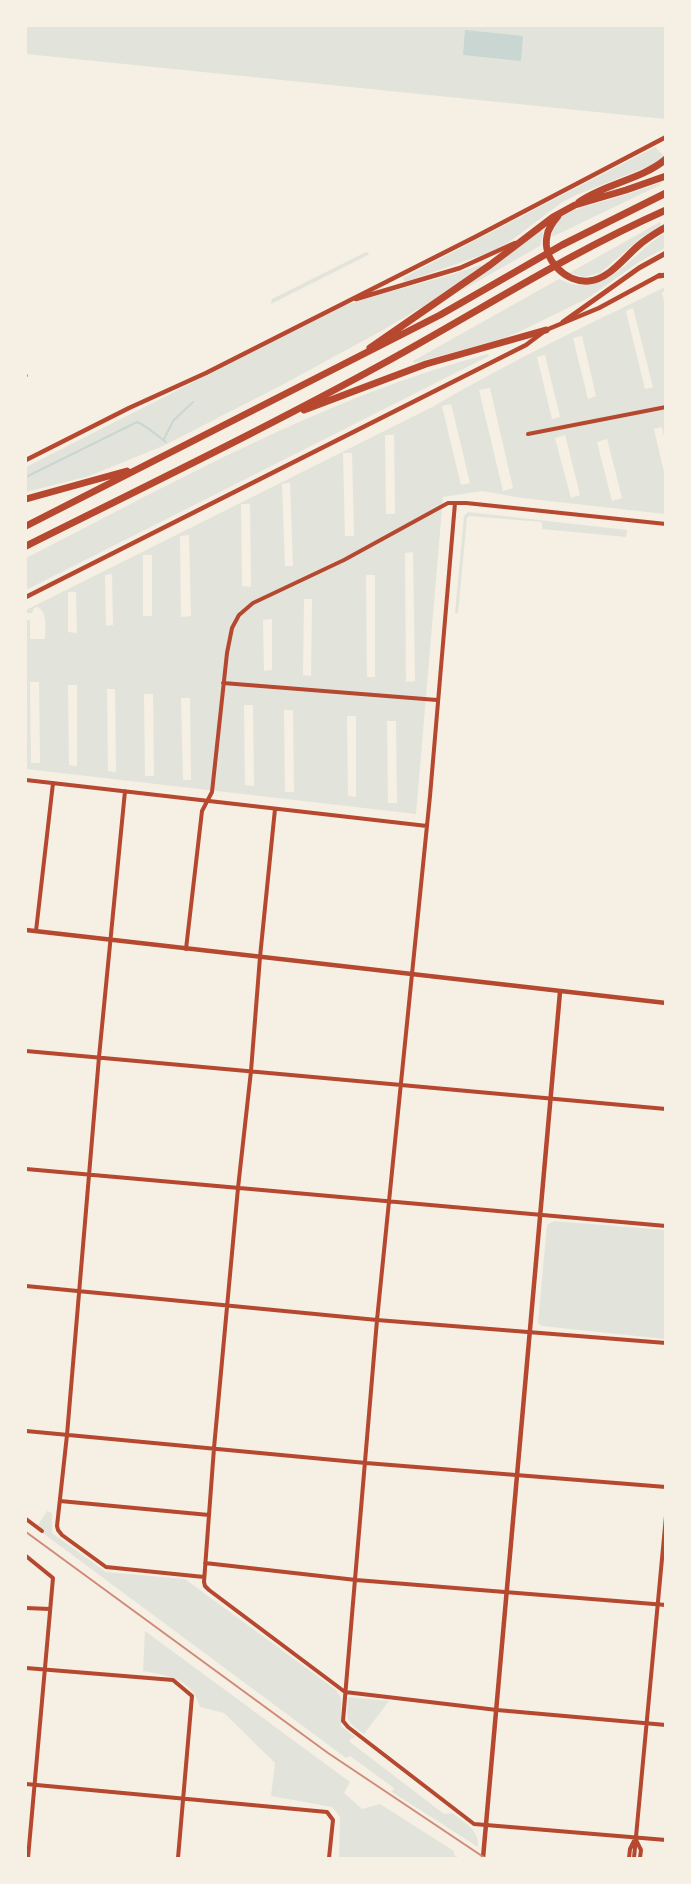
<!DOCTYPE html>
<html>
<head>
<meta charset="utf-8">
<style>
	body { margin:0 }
	#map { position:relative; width:691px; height:1884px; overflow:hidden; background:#f6efe4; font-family:Arial,sans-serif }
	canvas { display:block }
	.frame { position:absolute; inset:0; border:27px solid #f6efe4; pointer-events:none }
</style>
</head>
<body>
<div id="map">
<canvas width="691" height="1884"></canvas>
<div class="frame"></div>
</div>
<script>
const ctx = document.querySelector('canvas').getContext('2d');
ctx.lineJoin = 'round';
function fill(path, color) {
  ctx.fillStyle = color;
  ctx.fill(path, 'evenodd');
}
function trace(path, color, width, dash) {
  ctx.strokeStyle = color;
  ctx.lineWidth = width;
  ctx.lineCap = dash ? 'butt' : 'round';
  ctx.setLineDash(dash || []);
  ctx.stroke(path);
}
fill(new Path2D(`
	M26,26H665V119L26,54Z
	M655,147L665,157L657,163L576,195L561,203L508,243L488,253L405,282L403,278Z
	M660,183V185L552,237L553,229L560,218L574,210L628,194Z
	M660,222L661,225L641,238L600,273L584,277L569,273Z
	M539,229L543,233L540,246L459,292L507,257Z
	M665,233V248L639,262L588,298L519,332L501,339L414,363L413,361L559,279C605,302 630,254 665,233Z
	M366,252L369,253L368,255L271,304L272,299Z
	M480,265L482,266L427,304L383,330L282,385L163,446L89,476L26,492V467L346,305C390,290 436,281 480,265Z
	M665,287V291L662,293L666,308L665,441L662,427L654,429L665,476V514L522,498L482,491L443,497L416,814L26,769V621L30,620V639H45C45,628 48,613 38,607L34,608L32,613H26V610L434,406C509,362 587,325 665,287ZM633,308L653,387L645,389L626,311ZM582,336L596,396L588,399L573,338ZM545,355L560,417L552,419L537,357ZM490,388L513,488L503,491L479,390ZM451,404L470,483L461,485L442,406ZM385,435H394L395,514H386ZM565,435L580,495L571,498L555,438ZM607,439L622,498L612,501L597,442ZM343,453H352L354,536H345ZM290,483L293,566H285L282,484ZM241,504H250L251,587L242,586ZM189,535L191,616L181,617L180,536ZM413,552L415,681L406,682L405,553ZM143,555H152V616H143ZM112,574L113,625L106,626L105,575ZM366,575H375V677H367ZM68,592H76L77,633L68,632ZM304,599H312L311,676L303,675ZM272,619V670L264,671L263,620ZM30,682H39L40,763H31ZM68,685H77V766L69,765ZM107,689H115L116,772L108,771ZM144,694H153L154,776H145ZM181,698H190L191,780H183ZM244,705H253L254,786L245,785ZM284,710H293L294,792H285ZM347,716H356V797L348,796ZM387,721H396L397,803H388Z
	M488,354L489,356L26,590V558C175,482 325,397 488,354Z
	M468,512L627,530L626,537L542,529V522L469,516L467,518L458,613H455L464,516Z
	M554,1221L665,1230V1339L542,1326L538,1323L547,1225Z
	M47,1511L52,1513V1533L106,1572L185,1579L336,1690L341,1698V1726L355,1737L350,1739V1742L444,1814L452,1813C465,1823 479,1829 478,1847L392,1792L394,1788L350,1756L346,1758L36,1528Z
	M145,1631L350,1782L344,1793L362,1809L380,1804L454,1851V1855L460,1858H339L340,1817L332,1807L271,1796L275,1763L224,1713L200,1707C191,1678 169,1676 143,1671Z
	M348,1697L389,1701L364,1734C344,1720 347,1720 348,1697Z`), '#e2e4dc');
fill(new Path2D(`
	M465,30L523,36L521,61L463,55Z`), '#c9d6d2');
trace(new Path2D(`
	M164,439L173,421L193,402
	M26,477L137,422C147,426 156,435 166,442`), '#c9d6d2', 2);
trace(new Path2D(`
	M26,373L27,376`), '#b5482f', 1.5);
trace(new Path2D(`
	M528,434L666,407
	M455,503L430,796L377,1320L343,1721L348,1727L474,1824L666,1840
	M223,683L437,700
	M26,780L427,826
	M125,791L99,1057L67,1435L57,1526L58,1530L62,1535L106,1567L204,1577
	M275,809L260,957L251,1071L238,1188L214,1448L204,1582L205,1586L209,1590L345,1692
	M36,931L53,783
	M186,949L202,811L212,792L227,653L232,628L239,615L253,603L344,560L448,503H466L666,524
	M26,1051L666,1109
	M26,1169L666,1226
	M26,1286L377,1320L666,1343
	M26,1431L366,1463L666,1487
	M60,1501L209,1515
	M26,1519L42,1531
	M26,1556L53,1578L28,1858
	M205,1563L356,1580L666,1605
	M26,1608L50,1609
	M26,1668L173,1680L192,1696L178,1858
	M345,1692L497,1710L666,1725
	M26,1784L327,1812L333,1820L329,1858
	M635,1838L641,1850L640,1858
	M629,1858L630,1849L634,1841
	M634,1858L666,1516`), '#b5482f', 4);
trace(new Path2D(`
	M356,299L460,268L515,243
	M26,460L129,408L206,373L475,237L666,137
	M26,597L526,345L546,330L599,308L660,275
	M26,930L666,1003
	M483,1858L560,992`), '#b5482f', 4.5);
trace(new Path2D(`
	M659,276L666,275
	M563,322L639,268L666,253`), '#b5482f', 5);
trace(new Path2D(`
	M579,202C606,183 641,180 666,159
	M558,216C553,222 548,228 547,236C542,260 566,283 589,281C609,279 624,258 638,246C647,238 656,233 666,227
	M370,348L490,265L553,217L575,205L626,190L666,176
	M304,410L426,364L546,330
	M26,499L127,471
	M26,526L440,315L562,245L666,193
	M26,546C146,486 268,427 386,362C479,311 569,253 666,210`), '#b5482f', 7);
trace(new Path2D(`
	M26,1532L328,1753L485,1858`), '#cf8b77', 2);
</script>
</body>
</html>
